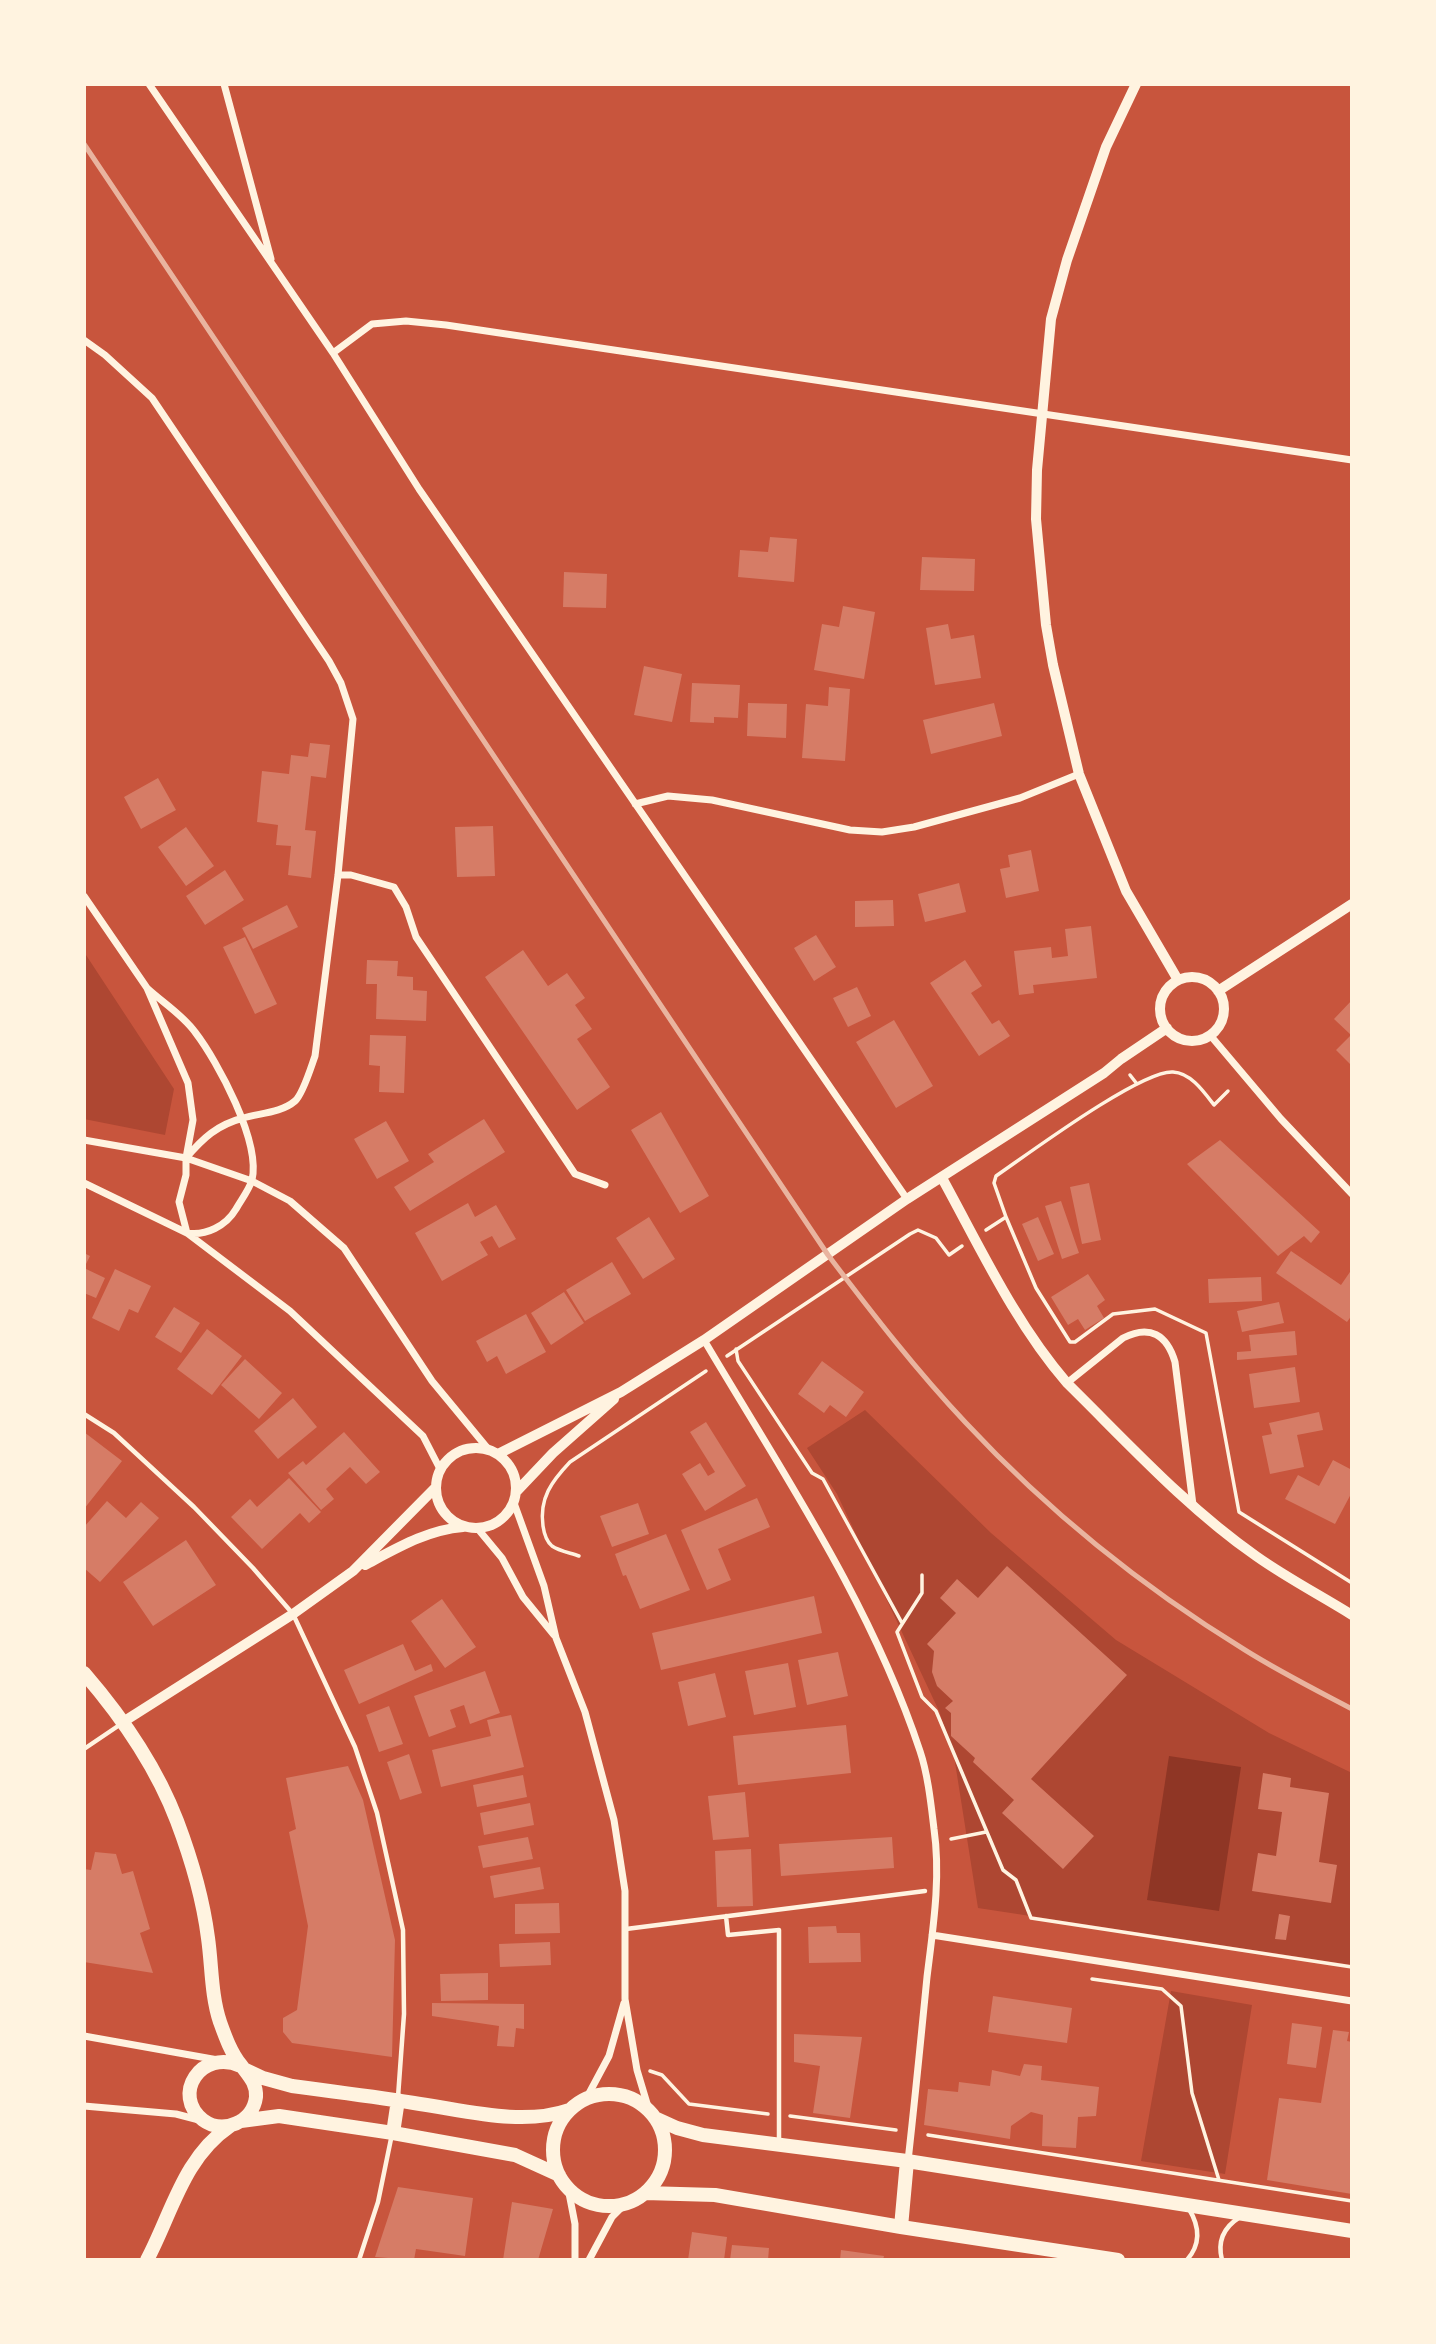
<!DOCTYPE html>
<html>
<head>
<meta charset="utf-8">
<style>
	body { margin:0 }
	#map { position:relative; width:1436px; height:2344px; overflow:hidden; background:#c8553d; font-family:Jost,sans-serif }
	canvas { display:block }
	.frame { position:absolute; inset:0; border:86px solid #fff3e0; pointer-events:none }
</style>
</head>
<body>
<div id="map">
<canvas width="1436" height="2344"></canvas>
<div class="frame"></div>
</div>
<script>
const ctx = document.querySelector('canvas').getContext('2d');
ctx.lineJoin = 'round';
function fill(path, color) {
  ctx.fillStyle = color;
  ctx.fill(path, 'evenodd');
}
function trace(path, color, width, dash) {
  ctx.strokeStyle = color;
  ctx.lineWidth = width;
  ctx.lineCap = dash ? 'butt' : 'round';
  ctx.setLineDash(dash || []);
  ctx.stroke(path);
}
fill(new Path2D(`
	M84,952L174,1089L165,1135L84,1119Z
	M865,1410L991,1533L1116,1640L1269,1733L1352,1773V1965L978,1908L954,1756L939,1711L837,1494L807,1448Z
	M1171,1991L1252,2005L1225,2174L1141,2161Z`), '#ae4732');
fill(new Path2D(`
	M1169,1756L1241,1767L1219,1911L1147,1900Z`), '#8f3625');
fill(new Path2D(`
	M770,537L797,539L794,582L738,577L740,550L768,552Z
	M922,557L975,559L974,591L920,590Z
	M564,572L607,574L606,608L563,607Z
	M843,606L875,612L864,679L814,670L822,624L839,627Z
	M948,624L951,639L974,635L981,678L935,685L926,628Z
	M644,666L682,674L672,722L634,715Z
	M692,683L740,685L738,718L714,717V723L690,722Z
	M829,687L850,689L845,761L802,758L806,704L828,706Z
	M748,703L787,704L786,738L747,736Z
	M994,703L1002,736L931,754L923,720Z
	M310,743L330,745L326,778L311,776L305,830L316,831L311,878L288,875L291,846L276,845L278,825L257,822L262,771L289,774L291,755L308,757Z
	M158,778L176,810L141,829L124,797Z
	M493,826L495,876L457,877L455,827Z
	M186,827L214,866L186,886L158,847Z
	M1031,850L1039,891L1006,898L1000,869L1010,867L1008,855Z
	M225,870L244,900L205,925L186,896Z
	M959,883L966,912L925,922L918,894Z
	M893,900L894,926L855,927V901Z
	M287,905L298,927L253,949L242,928Z
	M1091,926L1097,978L1033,985L1034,993L1019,995L1014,951L1051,947L1052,958L1068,956L1065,929Z
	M816,935L836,967L814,981L794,948Z
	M245,937L277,1004L255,1014L223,947Z
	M523,950L548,986L567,973L585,998L575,1005L592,1029L577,1039L610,1087L577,1110L485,977Z
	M367,960L398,961L397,976L413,977V990L427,991L426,1021L376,1019L377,984H366Z
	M965,960L982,986L971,993L992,1024L999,1020L1010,1036L979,1056L930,983Z
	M857,987L871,1016L848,1027L833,998Z
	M1352,1000V1066L1336,1050L1351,1035L1334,1019Z
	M894,1020L933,1086L896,1108L856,1042Z
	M370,1035L406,1036L404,1093L379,1092L380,1066L369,1065Z
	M661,1112L709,1196L680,1213L631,1130Z
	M484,1119L505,1152L410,1211L394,1187L434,1162L428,1154Z
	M386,1121L409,1161L377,1179L354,1139Z
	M1220,1140L1320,1232L1311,1243L1304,1236L1278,1256L1187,1164Z
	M1089,1183L1101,1240L1082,1244L1070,1187Z
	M1061,1201L1079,1253L1062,1259L1045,1206Z
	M468,1203L475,1217L496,1205L516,1239L499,1248L492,1236L480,1242L488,1255L442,1281L415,1233Z
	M649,1217L675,1259L643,1279L616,1238Z
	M1038,1217L1054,1254L1038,1261L1022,1224Z
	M1291,1251L1341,1285L1352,1269V1315L1347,1322L1276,1273Z
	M84,1253L90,1256L84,1268L105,1278L96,1298L84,1293Z
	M612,1262L631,1294L585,1321L566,1290Z
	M115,1269L151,1286L138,1313L129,1309L119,1331L92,1318Z
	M1088,1274L1105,1300L1097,1306L1104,1318L1085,1330L1078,1319L1068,1325L1051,1297Z
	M1261,1277L1262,1301L1209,1303L1208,1279Z
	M564,1292L584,1323L551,1345L531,1313Z
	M1279,1302L1284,1323L1242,1332L1237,1311Z
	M174,1307L200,1323L181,1353L155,1337Z
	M526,1314L546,1352L506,1374L497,1356L487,1362L476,1341Z
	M207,1329L242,1356L212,1395L177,1369Z
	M1295,1331L1297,1355L1237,1360V1352L1251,1351L1249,1335Z
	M245,1359L282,1393L259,1419L221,1385Z
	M822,1361L864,1392L846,1417L830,1405L824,1413L798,1394Z
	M1295,1367L1300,1402L1254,1408L1249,1374Z
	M293,1398L317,1427L278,1459L254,1431Z
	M1319,1412L1323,1430L1297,1435L1304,1467L1270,1474L1262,1436L1272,1434L1269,1423Z
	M706,1422L746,1486L705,1511L682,1474L700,1463L708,1476L715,1472L690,1432Z
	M84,1432L122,1461L84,1509Z
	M344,1432L380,1472L366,1484L350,1467L326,1489L334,1499L321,1510L288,1473L303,1461L306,1465Z
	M1333,1460L1352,1470V1492L1335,1524L1285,1499L1298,1475L1319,1486Z
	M289,1478L321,1512L309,1523L300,1513L262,1549L231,1517L250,1499L257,1507Z
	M757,1498L770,1527L718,1549L731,1580L707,1590L681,1530Z
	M107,1501L126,1518L141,1502L159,1518L100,1582L84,1568V1527Z
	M638,1503L649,1534L612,1547L600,1516Z
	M666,1534L690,1590L640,1609L626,1575L623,1576L615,1554Z
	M186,1540L216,1585L153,1626L123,1582Z
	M1007,1566L1127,1675L1031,1779L1094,1836L1063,1869L1002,1813L1014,1800L973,1762L975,1758L951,1736V1713L945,1708L953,1701L937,1686L932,1672L934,1651L927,1644L956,1613L940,1598L957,1579L978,1598Z
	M814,1596L822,1633L661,1670L652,1633Z
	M442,1599L476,1647L445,1668L411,1621Z
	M403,1644L415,1671L431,1664L433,1671L359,1704L344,1670Z
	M838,1652L848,1696L807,1705L798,1660Z
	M788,1663L796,1707L754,1715L745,1671Z
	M485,1671L500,1713L470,1724L464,1705L450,1710L456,1727L429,1737L414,1696Z
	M715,1673L726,1717L688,1726L678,1682Z
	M389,1706L403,1744L379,1752L366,1715Z
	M511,1715L524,1767L441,1787L432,1750L491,1736L487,1720Z
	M846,1725L851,1773L738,1785L733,1736Z
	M409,1754L422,1793L400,1800L387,1762Z
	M348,1766L363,1800L395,1940L392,2057L292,2043L283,2032V2018L297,2010L308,1926L289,1832L296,1829L286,1778Z
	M1263,1773L1291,1778L1290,1787L1329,1793L1319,1862L1337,1865L1331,1903L1252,1891L1258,1853L1276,1856L1282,1812L1258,1809Z
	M523,1775L527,1797L477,1807L473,1785Z
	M745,1792L749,1837L713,1840L708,1796Z
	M530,1803L534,1825L484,1835L480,1813Z
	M528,1837L533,1859L483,1868L478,1846Z
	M892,1837L894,1868L781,1876L779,1844Z
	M751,1849L753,1906L717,1907L715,1851Z
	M95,1852L116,1854L122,1874L133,1871L150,1929L140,1933L153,1973L84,1962V1869L91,1870Z
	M540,1867L544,1889L494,1898L490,1876Z
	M559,1903L560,1933L515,1934V1904Z
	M1279,1914L1290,1916L1286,1940L1275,1939Z
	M836,1926L837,1933H860L861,1962L809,1963L808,1927Z
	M550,1942L551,1965L500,1967L499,1944Z
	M488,1973V2000L441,2001L440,1974Z
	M993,1996L1072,2008L1067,2043L988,2032Z
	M432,2003L524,2004V2029L516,2028L514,2047L497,2046L499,2026L432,2016Z
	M1292,2023L1322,2027L1316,2068L1287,2064Z
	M1333,2030L1349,2032L1347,2041L1352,2042V2194L1267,2180L1279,2098L1321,2103Z
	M794,2034L862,2037L850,2118L813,2113L820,2066L794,2062Z
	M1024,2064L1042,2066L1041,2080L1099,2087L1096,2116L1078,2117L1076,2148L1042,2146L1043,2115L1031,2112L1011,2126L1010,2139L924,2125L928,2089L958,2092L959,2082L990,2086L992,2070L1020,2076Z
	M398,2187L473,2198L465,2256L416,2249L414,2260L375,2257Z
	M512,2202L553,2209L538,2260H503Z
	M692,2232L727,2237L724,2260H688Z
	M732,2245L769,2248L768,2260H730Z
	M841,2250L884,2256L883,2260H840Z`), '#d67c66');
trace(new Path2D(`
	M1130,1075L1137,1084
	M1006,1217L1036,1288L1070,1342H1075L1113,1314L1155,1309L1206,1333L1239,1512L1352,1583
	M986,1230L1006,1217L994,1183L996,1176C1028,1154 1141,1070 1173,1072C1191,1073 1204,1092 1214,1105L1228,1091
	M736,1349L738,1361L812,1473L823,1479L902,1623
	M727,1356L910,1234L918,1230L936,1238L949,1255L962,1246
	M579,1556C571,1553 559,1551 552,1546C546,1541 544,1533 543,1526C539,1498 552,1481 570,1462L706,1371
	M922,1575V1593L897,1632L922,1697L936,1711L1003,1870L1016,1880L1031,1918L1352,1967
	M951,1839L986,1832
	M1092,1979L1162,1989L1181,2006L1192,2093L1219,2180
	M650,2071L662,2075L689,2104L768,2114
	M790,2116L896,2130
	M928,2135L1352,2201`), '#fff3e0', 3.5);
trace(new Path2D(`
	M84,1414L114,1433L194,1507L253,1568L293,1614L355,1747L377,1813L403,1930L404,2014L398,2097
	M84,1749L121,1724
	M726,1916L728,1935L779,1930V2142
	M626,1929L925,1891
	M359,2260L378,2202L392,2134
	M1187,2260C1201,2244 1200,2227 1189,2209
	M1222,2260C1217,2241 1224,2227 1240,2217`), '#fff3e0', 4.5);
trace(new Path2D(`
	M149,84L333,353L419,489L907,1199
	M224,84L271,259
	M84,340L105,355L152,398L329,661L341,683L353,719L338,875L315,1056C311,1067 303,1094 295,1101C281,1113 260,1113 243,1118C217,1125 203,1138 186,1158
	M333,353L372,324L406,321L446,325L1352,460
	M635,804L668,796L712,800L850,830L882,832L914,827L1020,798L1079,774
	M338,875H351L394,887L406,907L416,937L575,1174L605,1185
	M84,896L147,988L188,1083L193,1120L186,1158V1175L179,1202L187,1233C206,1236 226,1226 236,1209C241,1200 249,1190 252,1180C261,1142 218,1062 195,1032C183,1015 162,1002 147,988
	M1210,1035L1281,1119L1352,1194
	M84,1140L186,1158L252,1181L290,1201L344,1248L432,1381L489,1450
	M84,1183L187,1233L290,1311L423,1436L440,1469
	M704,1340C782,1472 871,1603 920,1751C928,1775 931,1804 934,1829C941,1878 933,1928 927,1977C921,2038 915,2099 908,2161
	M1067,1383L1123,1338C1150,1324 1167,1335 1175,1362L1193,1505
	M514,1503L544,1586L556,1638L585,1712L614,1820L625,1891V1999L637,2070L649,2110
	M478,1529L502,1558L523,1597L554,1635
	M932,1935L1352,2001
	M84,2036L218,2060
	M586,2099L609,2056L624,2003
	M84,2106L176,2114L199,2120
	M568,2188L575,2224V2260
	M589,2260L612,2217L626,2203`), '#fff3e0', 7);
trace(new Path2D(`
	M1136,84L1106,147L1067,260L1051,319L1037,470L1036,519L1046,625L1053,665L1079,774L1126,891L1178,980
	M1160 1009a32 32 0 1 1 64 0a32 32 0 1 1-64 0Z
	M1218,991L1352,904
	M942,1178C980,1247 1015,1323 1067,1383C1128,1443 1186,1507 1256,1556C1287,1578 1320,1595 1352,1615
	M436 1488a40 40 0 1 1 80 0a40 40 0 1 1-80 0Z
	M498,1454L621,1392L704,1340L907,1199L1104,1073L1121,1059L1167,1028
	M516,1492L553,1453L614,1399
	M365,1565C397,1548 427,1530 463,1527
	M123,1722L293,1614L353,1571L435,1488`), '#fff3e0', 10);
trace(new Path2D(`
	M84,1673C122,1717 156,1766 177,1821C191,1858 203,1899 208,1938C212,1966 211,1995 220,2022C225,2036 231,2053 241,2065C248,2075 257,2083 256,2097C253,2122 223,2135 203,2120C171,2095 201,2048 241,2066
	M246,2070L263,2078L292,2086C335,2092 378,2097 420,2104C468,2111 523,2126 569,2110
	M553 2150a56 56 0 1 1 112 0a56 56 0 1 1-112 0Z
	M655,2118L677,2128L703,2135L907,2161L1352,2231
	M241,2121L279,2116L393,2133L515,2155L559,2175
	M393,2133L398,2100
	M645,2193L715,2195L901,2227L1118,2260
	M901,2227L907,2161
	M147,2260C172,2213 183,2158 230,2126`), '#fff3e0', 14);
trace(new Path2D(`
	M84,144L828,1255C872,1313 916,1370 966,1423C1047,1510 1144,1588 1245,1650C1280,1672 1316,1690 1352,1709`), '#e9b49f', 5);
</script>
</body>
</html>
